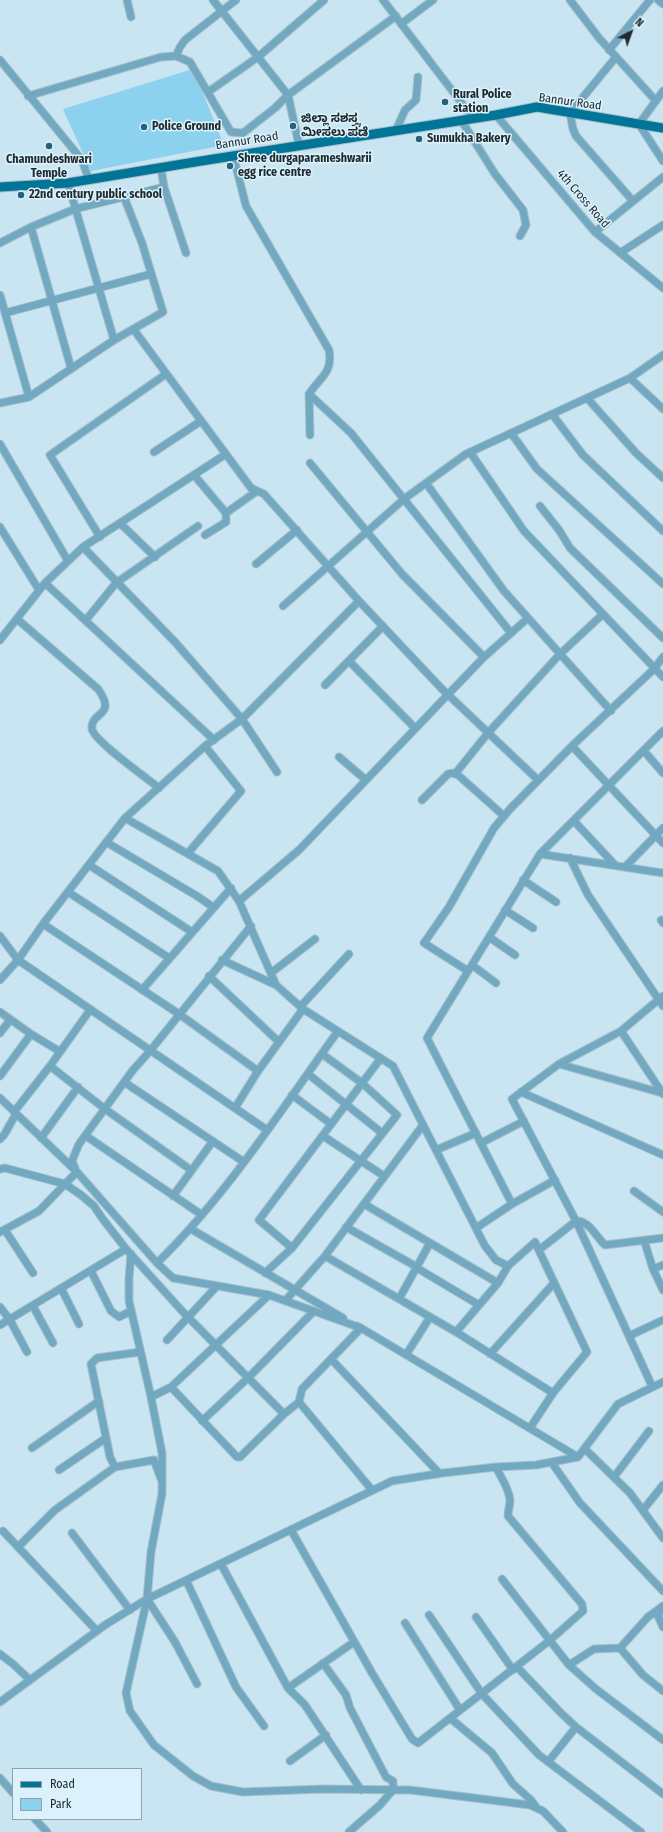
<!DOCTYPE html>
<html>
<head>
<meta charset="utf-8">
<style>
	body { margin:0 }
	#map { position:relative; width:663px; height:1832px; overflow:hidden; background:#c9e5f2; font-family:"Fira Sans Condensed",sans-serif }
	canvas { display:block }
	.legend { position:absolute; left:12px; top:1768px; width:130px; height:52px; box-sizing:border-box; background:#dbf2fc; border:1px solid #90a2aa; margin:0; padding:5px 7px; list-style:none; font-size:12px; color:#202b2f }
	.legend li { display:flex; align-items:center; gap:8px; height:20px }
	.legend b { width:20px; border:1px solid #90a2aa }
	.north { position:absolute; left:611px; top:12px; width:40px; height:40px; -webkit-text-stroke:3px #dbf2fc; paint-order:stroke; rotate:41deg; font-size:11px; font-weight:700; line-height:16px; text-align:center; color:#202b2f }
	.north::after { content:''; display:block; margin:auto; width:14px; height:18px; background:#202b2f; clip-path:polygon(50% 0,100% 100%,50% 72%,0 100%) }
</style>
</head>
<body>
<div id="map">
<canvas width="663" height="1832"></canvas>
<ul class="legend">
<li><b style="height:5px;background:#007598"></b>Road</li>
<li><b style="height:11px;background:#8cd1ee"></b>Park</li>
</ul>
<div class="north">N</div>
</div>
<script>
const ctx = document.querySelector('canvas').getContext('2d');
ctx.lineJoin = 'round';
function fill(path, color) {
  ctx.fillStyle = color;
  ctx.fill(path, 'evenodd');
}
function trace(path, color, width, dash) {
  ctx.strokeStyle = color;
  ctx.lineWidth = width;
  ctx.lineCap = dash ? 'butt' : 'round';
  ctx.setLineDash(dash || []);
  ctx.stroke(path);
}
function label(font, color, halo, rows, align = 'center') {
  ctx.font = font + ' "Fira Sans Condensed","Noto Sans Kannada",sans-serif';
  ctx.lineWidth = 3;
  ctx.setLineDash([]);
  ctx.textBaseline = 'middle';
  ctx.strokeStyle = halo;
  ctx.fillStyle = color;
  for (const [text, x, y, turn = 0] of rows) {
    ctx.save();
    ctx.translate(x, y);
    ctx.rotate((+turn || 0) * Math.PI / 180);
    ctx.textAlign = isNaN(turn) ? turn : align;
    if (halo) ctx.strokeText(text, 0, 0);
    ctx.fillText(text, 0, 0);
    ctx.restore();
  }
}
fill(new Path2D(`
	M193,69L224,145L91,171L63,109Z`), '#8cd1ee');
const minor = new Path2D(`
	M127,0L131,17
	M213,0L288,95L299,145
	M383,0L473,118
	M570,0L599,38L656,101
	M658,0L663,4
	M401,24L433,0
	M609,50L650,0
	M176,56L180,47L185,40L236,0
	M616,57L570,113L573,129L576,136L633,201
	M0,60L82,160L89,180
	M663,91L639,124L663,161
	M208,92L258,57L324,0
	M28,96L161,57L176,56L190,62L231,132L243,133L275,108L288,95L396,16
	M496,115L595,232L663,288
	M461,120L495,174L523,210L526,225L520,236
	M396,130L405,110L416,100L418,77
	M233,155L246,206L329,350C333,373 321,376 309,394L310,435
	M68,183L114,340
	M164,187L186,253
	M31,227L71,368
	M595,232L663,177
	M0,243L31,227L75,209L164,187L161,168
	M620,253L663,225
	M0,295L29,397
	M5,313L151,274
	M134,330L251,488L264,494L359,601L442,689L538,780
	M630,378L663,409
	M309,394L351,433L511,633
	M587,398L636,453L663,478
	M0,403L29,397L114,340L163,312L142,243L124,197
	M552,414L583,455L663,531
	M511,433L537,469L663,584
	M0,444L68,561
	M154,452L201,421
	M470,452L524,531L663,677
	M310,463L402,574L484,657
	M194,475L226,513V522L205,535
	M426,483L504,591L611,711
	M540,506L559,530L570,548L663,638
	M226,513L257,491
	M121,524L155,557
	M0,527L39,590
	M100,537L50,455L166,374
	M83,547L175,642L242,719L277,772
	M256,564L297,530
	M45,583L214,740
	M283,606L404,499L466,454L630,378L663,355
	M17,619L98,689C118,717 90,711 92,729C94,741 147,778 159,788
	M86,620L116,583L198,526
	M0,640L45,583L83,547L226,454
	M349,661L415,728
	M325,685L383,626
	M572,746L663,843
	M644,751L663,773
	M339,757L366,780
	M455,774L488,733L560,654L603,614
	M422,800L448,774L452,773L458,775L504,816
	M125,818L218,871L239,901L276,985
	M574,821L615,865
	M106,842L197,896L213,907
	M188,853L241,791L205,746
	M540,854L663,873
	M570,858L588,895L663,1006
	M89,865L192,932
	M625,867L663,828
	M523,880L556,902
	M68,892L169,958
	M239,901L299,850L483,658L528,618
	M505,910L533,928
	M661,920L663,923
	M43,924L179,1014L258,1071
	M0,936L18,960L267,1130
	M489,937L515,955
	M222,960L276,985L303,1009L393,1066L485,1246L496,1260L508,1266
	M472,965L496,983
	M468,971L424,943L449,907L494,828L510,809L575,743L654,669L663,657
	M271,973L315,939
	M209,976L279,1042
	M0,980L18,960L43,924L125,818L205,746L242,719L359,601
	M142,990L231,888
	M300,1007L349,954
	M0,1012L31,1034L59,1051
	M621,1031L663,1094
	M0,1033L10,1020
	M559,1064L662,1093
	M50,1066L105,1109L191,1170
	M308,1074L382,1133
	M0,1076L31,1034
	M124,1082L244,1162
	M521,1092L663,1155
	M292,1095L331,1124
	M0,1098L77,1172L157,1263L173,1278L269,1295L361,1328L578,1457
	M235,1108L258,1071L303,1009
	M14,1112L50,1066L90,1010
	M86,1136L202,1215
	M323,1136L384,1176
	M41,1138L78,1087
	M0,1139L4,1135L16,1114
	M481,1143L524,1121
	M436,1150L476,1133
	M75,1168L72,1161L79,1144L133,1070L150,1051L251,926
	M0,1169L5,1168L65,1184L77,1172
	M634,1191L663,1212
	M173,1196L213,1141
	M364,1204L498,1283
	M512,1204L427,1038L540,854L663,731
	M346,1227L417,1267
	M476,1228L512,1204L555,1180
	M191,1229L343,1318
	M5,1230L33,1273
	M0,1232L39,1211L65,1184L81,1195L94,1206L102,1218L126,1249L183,1312L284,1414
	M644,1240L653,1269L663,1290
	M292,1248L259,1220L381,1058
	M539,1250L576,1221C589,1220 596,1237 605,1245L663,1238
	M131,1254L129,1279V1301L151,1397L162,1453V1494L151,1552L147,1599L126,1693L130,1711L154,1745L193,1776L211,1786L243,1792L322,1789L410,1790L530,1805L543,1811L563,1832
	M325,1256L456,1332L553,1393
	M157,1263C227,1195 281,1110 338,1031
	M417,1268L479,1305
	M653,1269L663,1265
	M91,1271L111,1311L119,1317L131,1311
	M265,1273L292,1248L397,1115L362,1083L322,1054
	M61,1288L79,1324
	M399,1299L430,1243
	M285,1301L325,1256L423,1125
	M33,1306L53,1343
	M0,1307L10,1320L27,1352
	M0,1325L126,1249
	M456,1332L498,1283L508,1266L535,1242L587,1352L553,1393L530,1428
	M629,1336L663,1320
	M167,1340L217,1286
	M490,1354L554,1283
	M406,1355L430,1317
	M331,1359L439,1473
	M652,1386L576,1221L512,1099L559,1064L621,1031L663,996
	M171,1387L237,1457H240L284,1414L299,1402L302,1389L361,1328L357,1326
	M151,1397L171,1387L269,1295
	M299,1402L372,1490
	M202,1421L248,1378L314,1311
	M32,1448L99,1401
	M585,1449L630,1493L663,1538
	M552,1463L580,1503L663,1591
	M115,1467L110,1457L91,1364L97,1358L140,1352
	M59,1470L106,1438
	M614,1477L649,1431
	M643,1510L663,1485
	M291,1530L372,1673L412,1739L418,1743L549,1641L583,1611L582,1604L508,1516C508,1511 510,1505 510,1500C509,1488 501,1478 496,1467
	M3,1531L97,1631
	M72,1533L130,1610
	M18,1547L55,1510L115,1467L154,1460L161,1479
	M221,1564L288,1688L305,1705L361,1790
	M502,1579L569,1665L596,1689L663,1740
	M186,1580L236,1687L264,1726
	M147,1599L175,1642L197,1684
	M663,1606L658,1616L663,1627
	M429,1615L482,1694L539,1755L641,1832
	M476,1617L513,1670
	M405,1623L460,1710
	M620,1648L643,1675L663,1691
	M0,1654L13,1664L30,1680
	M323,1663L346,1695L350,1708L386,1777L393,1781V1790L380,1805L349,1832
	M569,1665L594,1649L620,1648L648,1617L663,1606
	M517,1667L561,1713L576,1727L663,1794
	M288,1688L354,1642
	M0,1702L105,1625L147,1599L392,1481L443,1473L496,1467L536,1465L578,1457L618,1404L663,1382
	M450,1718L492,1753L513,1784L531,1800L536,1807
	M290,1761L326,1735
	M548,1762L576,1727
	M0,1778L13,1793
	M35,1819L47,1832`);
const major = new Path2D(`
	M0,187L68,183L201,161L496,115L537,107L663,128`);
trace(minor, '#a7c0cb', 9);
trace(major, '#a7c0cb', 11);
trace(minor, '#72a9c1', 7);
trace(major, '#007598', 9);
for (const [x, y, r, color] of [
	[445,102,4,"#26627a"],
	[293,126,4,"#26627a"],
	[144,127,4,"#26627a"],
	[419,139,4,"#26627a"],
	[49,146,4,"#26627a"],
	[230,166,4,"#26627a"],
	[21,195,4,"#26627a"]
]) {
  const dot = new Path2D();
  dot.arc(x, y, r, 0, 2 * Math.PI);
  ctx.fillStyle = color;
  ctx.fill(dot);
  trace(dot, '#dbf2fc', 1.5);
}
label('bold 12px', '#202b2f', '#dbf2fc', [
	["Rural Police",453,95],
	["station",453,109],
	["ಜಿಲ್ಲಾ ಸಶಸ್ತ್ರ",301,119],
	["ಮೀಸಲು ಪಡೆ",301,133],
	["Police Ground",152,127],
	["Sumukha Bakery",427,139],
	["Shree durgaparameshwarii",238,159],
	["egg rice centre",238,173],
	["Chamundeshwari",49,160,"center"],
	["Temple",49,174,"center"],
	["22nd century public school",29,195]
], 'left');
label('12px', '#202b2f', '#dbf2fc', [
	["Bannur Road",570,102,8],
	["Bannur Road",247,141,-9],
	["4th Cross Road",583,199,49]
]);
</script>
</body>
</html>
